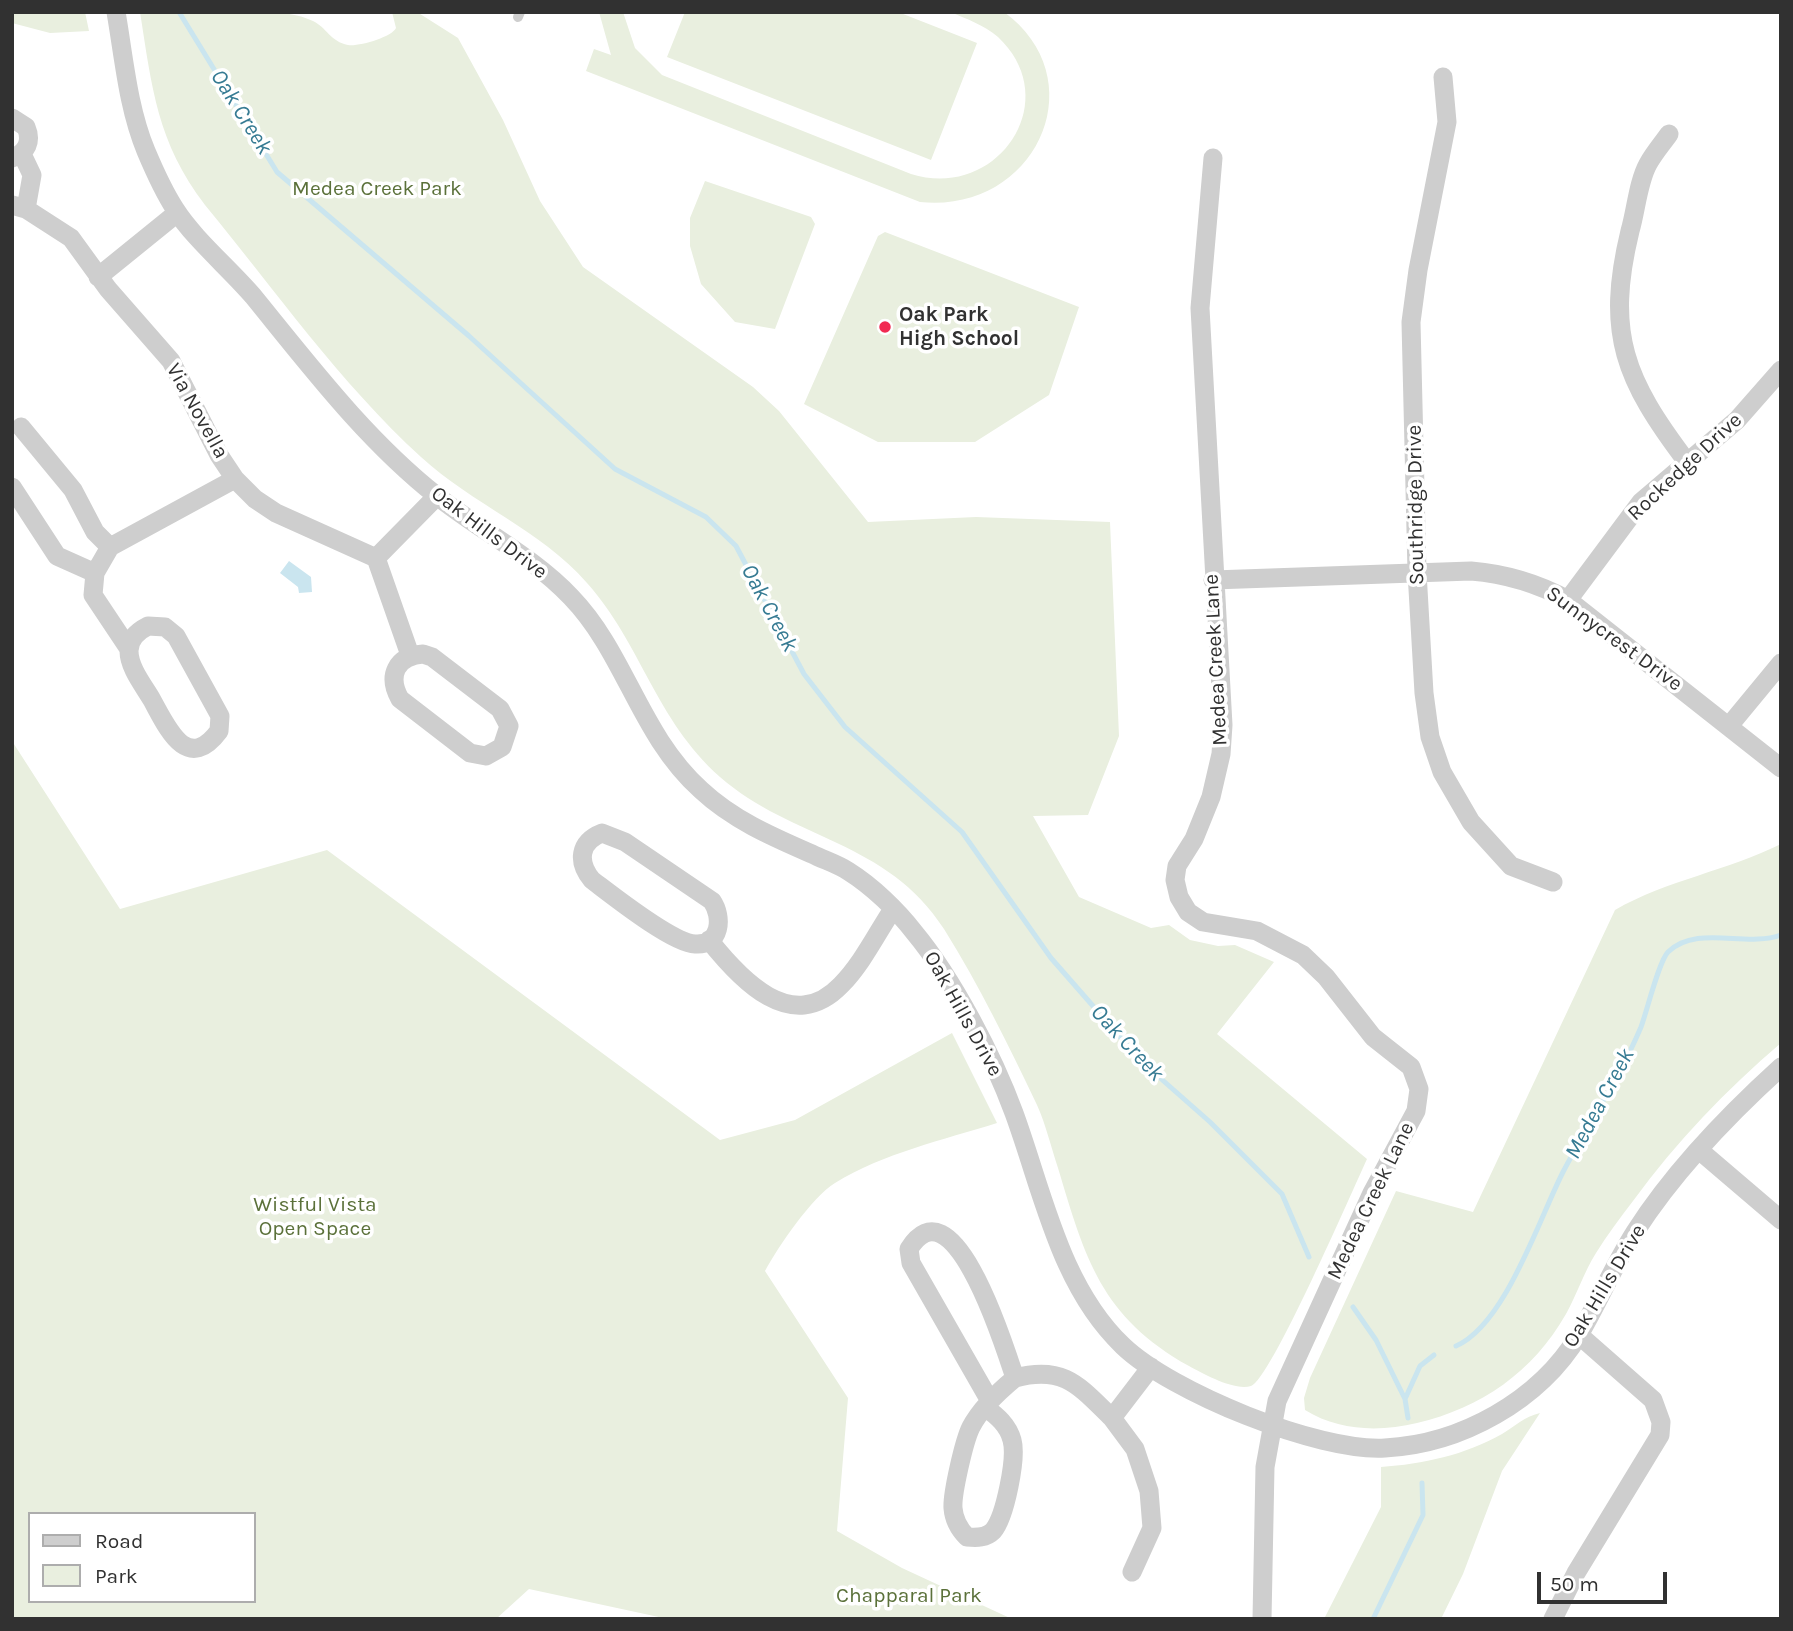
<!DOCTYPE html>
<html>
<head>
<meta charset="utf-8">
<style>
	body { margin:0 }
	#map { position:relative; width:1793px; height:1631px; overflow:hidden; background:#fff; font-family:Karla,sans-serif }
	canvas { display:block }
	.frame { position:absolute; inset:0; border:14px solid #313131; pointer-events:none }
	.legend { position:absolute; left:28px; top:1512px; width:228px; height:91px; box-sizing:border-box; background:#fff; border:2px solid #adadad; margin:0; padding:9px 12px; list-style:none; font-size:21px; color:#313131 }
	.legend li { display:flex; align-items:center; gap:14px; height:35px }
	.legend b { width:35px; border:2px solid #adadad }
	.scale { position:absolute; left:1537px; top:1572px; width:130px; height:32px; box-sizing:border-box; border:4px solid #313131; border-top:0; padding-left:9px; font-size:21px; line-height:24px; white-space:nowrap; color:#313131; -webkit-text-stroke:5px #fff; paint-order:stroke }
</style>
</head>
<body>
<div id="map">
<canvas width="1793" height="1631"></canvas>
<div class="frame"></div>
<ul class="legend">
<li><b style="height:9px;background:#cecece"></b>Road</li>
<li><b style="height:19px;background:#e9efdf"></b>Park</li>
</ul>
<div class="scale">50 m</div>
</div>
<script>
const ctx = document.querySelector('canvas').getContext('2d');
ctx.lineJoin = 'round';
function fill(path, color) {
  ctx.fillStyle = color;
  ctx.fill(path, 'evenodd');
}
function trace(path, color, width, dash) {
  ctx.strokeStyle = color;
  ctx.lineWidth = width;
  ctx.lineCap = dash ? 'butt' : 'round';
  ctx.setLineDash(dash || []);
  ctx.stroke(path);
}
function label(font, color, halo, rows, align = 'center') {
  ctx.font = font + ' Karla,sans-serif';
  ctx.lineWidth = 7;
  ctx.setLineDash([]);
  ctx.textBaseline = 'middle';
  ctx.strokeStyle = halo;
  ctx.fillStyle = color;
  for (const [text, x, y, turn = 0] of rows) {
    ctx.save();
    ctx.translate(x, y);
    ctx.rotate((+turn || 0) * Math.PI / 180);
    ctx.textAlign = isNaN(turn) ? turn : align;
    if (halo) ctx.strokeText(text, 0, 0);
    ctx.fillText(text, 0, 0);
    ctx.restore();
  }
}
fill(new Path2D(`
	M12,12H85L89,31L50,33L12,23Z
	M140,12C183,12 276,3 313,21C326,27 331,42 348,45C358,47 392,37 396,28L392,12H417L458,38L503,120L540,201L583,267L753,387L779,411L868,522L976,517L1110,522L1119,736L1088,815L1033,816L1079,897L1151,928L1169,925L1190,940L1218,946L1235,945L1274,962L1217,1034L1367,1159C1353,1189 1270,1381 1251,1386C1234,1391 1204,1374 1189,1366C1101,1317 1085,1258 1058,1168C1051,1147 1046,1125 1037,1105C1009,1046 979,985 944,929C887,840 792,840 720,777C655,719 642,645 587,583C541,530 472,504 421,457C340,383 275,290 205,205C157,142 152,88 140,12Z
	M599,12H623L635,48L662,75L911,174C997,201 1066,101 998,37C984,25 967,19 950,12H1004C1097,80 1036,214 920,202L586,71L594,49L611,55Z
	M685,12H898L977,43L931,160L667,57Z
	M705,181L811,217L815,224L775,329L735,322L701,284L690,246V218Z
	M885,232L1079,307L1049,395L975,442H878L804,404L878,236Z
	M12,741L120,909L327,850L720,1140L795,1120L952,1033L997,1123C943,1140 884,1153 835,1183C812,1197 778,1247 765,1271L848,1398L837,1531L902,1568L1012,1619H668L529,1589L496,1619H12ZM30,1514H254V1601H30Z
	M1781,844V1043C1726,1090 1676,1142 1633,1201C1620,1218 1607,1235 1596,1253C1584,1272 1577,1294 1566,1314C1533,1372 1481,1408 1417,1423C1379,1432 1339,1431 1305,1410L1304,1398L1310,1378L1396,1191L1473,1212L1615,910C1667,880 1727,871 1781,844Z
	M1540,1413L1502,1471L1463,1574L1441,1619H1324L1381,1507V1467C1423,1464 1465,1455 1502,1434C1515,1426 1524,1417 1540,1413Z`), '#e9efdf');
fill(new Path2D(`
	M289,561L311,577L312,592L299,593L298,587L280,573Z`), '#cae5ef');
trace(new Path2D(`
	M179,12L277,172L469,336L615,469L706,517L736,546L804,674L845,727L962,832L1051,958L1142,1062L1210,1122L1282,1194L1309,1257
	M1353,1307L1376,1340L1405,1399
	M1456,1346C1505,1325 1539,1219 1563,1172C1588,1124 1620,1077 1641,1027C1647,1011 1659,961 1668,952C1697,924 1746,948 1781,935
	M1408,1418L1405,1399L1420,1366L1434,1355
	M1373,1619L1423,1515L1422,1483`), '#cae5ef', 5);
trace(new Path2D(`
	M518,17L520,12`), '#cecece', 10);
trace(new Path2D(`
	M116,12C124,58 128,108 146,151C154,170 164,192 175,209C194,239 229,268 253,296C310,366 366,440 437,496C481,531 532,556 571,597C626,654 639,734 701,790C733,820 773,837 812,854C824,860 837,864 848,871C872,886 897,910 914,932C953,979 993,1056 1014,1113C1043,1192 1060,1286 1123,1346C1171,1392 1318,1452 1385,1448C1461,1444 1539,1401 1579,1335C1599,1301 1614,1265 1635,1232C1674,1171 1727,1116 1781,1067
	M1443,77L1447,122L1418,270L1411,322L1417,572L1424,693L1430,737L1442,772L1471,822L1511,866L1553,882
	M12,118L26,127C32,141 27,153 12,158
	M1669,134C1662,144 1654,153 1648,164C1638,182 1636,211 1630,231C1605,334 1625,380 1687,462
	M22,154L32,175L26,209
	M1213,158L1200,308L1223,725L1221,754L1211,797L1194,839L1177,866L1175,880L1179,897L1188,912L1203,922L1257,931L1303,955L1326,977L1373,1037L1411,1067L1419,1089L1416,1111L1372,1193L1277,1401L1265,1467L1262,1619
	M12,205L26,209L71,238L108,289L171,361L219,455L235,479L255,499L276,513L376,558
	M98,277L177,213
	M21,427L73,490L95,532L110,547
	M12,487L57,556L95,573
	M376,558L410,655
	M376,558L437,496
	M1213,580L1471,571C1507,574 1537,583 1568,600L1781,768
	M1568,600L1641,502L1737,420L1781,370
	M148,626L165,627L176,636L220,716L219,731C187,774 167,727 152,700C144,686 129,668 129,651C129,639 138,631 148,626Z
	M129,649L93,595L95,573L110,547L235,479
	M423,654L432,657L500,709L509,726L502,747L486,756L470,753L400,699C387,676 396,656 423,654Z
	M1729,726L1781,663
	M602,833L625,842L712,901C723,917 721,946 695,944C672,943 612,895 592,880C577,862 579,842 602,833Z
	M709,940C740,979 792,1036 841,985C862,964 877,933 893,909
	M1699,1150L1781,1220
	M990,1401L911,1263L909,1249C953,1178 1005,1348 1015,1378C1064,1365 1079,1386 1112,1418
	M985,1407C997,1416 1008,1425 1012,1440C1017,1458 1005,1517 993,1531C986,1538 977,1538 967,1537C959,1529 954,1521 953,1508C952,1494 964,1441 971,1427C981,1408 998,1392 1015,1378
	M1132,1572L1152,1528L1149,1491L1135,1449L1112,1418L1151,1367
	M1553,1619L1576,1573L1660,1435L1661,1422L1653,1400L1579,1335`), '#cecece', 19);
for (const [x, y, r, color] of [
	[885,327,7,"#f12a52"]
]) {
  const dot = new Path2D();
  dot.arc(x, y, r, 0, 2 * Math.PI);
  ctx.fillStyle = color;
  ctx.fill(dot);
  trace(dot, '#fff', 2.5);
}
label('21px', '#5b713a', '#fff', [
	["Medea Creek Park",377,189],
	["Wistful Vista",315,1205],
	["Open Space",315,1229],
	["Chapparal Park",909,1596]
]);
label('bold 21px', '#313131', '#fff', [
	["Oak Park",899,315],
	["High School",899,339]
], 'left');
label('21px', '#313131', '#fff', [
	["Via Novella",197,411,61],
	["Rockedge Drive",1685,467,-43],
	["Southridge Drive",1416,505,-91],
	["Oak Hills Drive",489,533,37],
	["Sunnycrest Drive",1614,639,36],
	["Medea Creek Lane",1216,660,-93],
	["Oak Hills Drive",963,1014,61],
	["Medea Creek Lane",1371,1201,-64],
	["Oak Hills Drive",1605,1286,-59]
]);
label('italic 23px', '#367b93', '#fff', [
	["Oak Creek",241,112,58],
	["Oak Creek",769,608,62],
	["Oak Creek",1127,1043,47],
	["Medea Creek",1600,1104,-62]
]);
</script>
</body>
</html>
